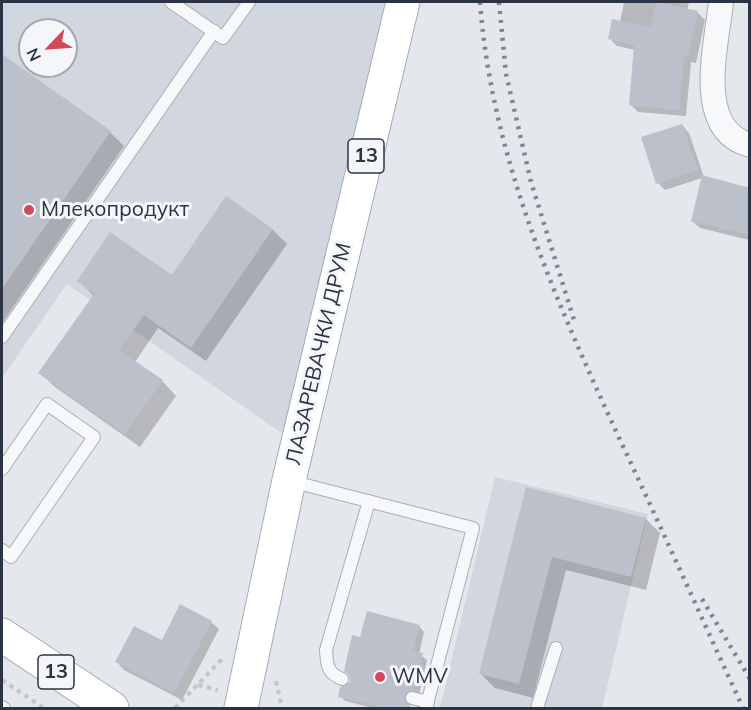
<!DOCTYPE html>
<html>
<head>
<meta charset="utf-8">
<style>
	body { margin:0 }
	#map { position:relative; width:751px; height:710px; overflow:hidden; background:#e4e7ec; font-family:Mulish,sans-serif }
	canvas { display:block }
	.frame { position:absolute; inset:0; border:3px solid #2b3445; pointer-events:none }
	.north { position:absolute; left:18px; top:18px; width:60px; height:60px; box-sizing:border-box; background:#f4f6f9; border:2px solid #a4a8b1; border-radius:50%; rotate:245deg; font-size:16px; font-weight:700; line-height:24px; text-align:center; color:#2b3445 }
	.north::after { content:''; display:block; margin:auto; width:21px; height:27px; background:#d1495b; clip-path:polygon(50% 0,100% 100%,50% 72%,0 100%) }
</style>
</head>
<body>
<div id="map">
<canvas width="751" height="710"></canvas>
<div class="frame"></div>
<div class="north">N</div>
</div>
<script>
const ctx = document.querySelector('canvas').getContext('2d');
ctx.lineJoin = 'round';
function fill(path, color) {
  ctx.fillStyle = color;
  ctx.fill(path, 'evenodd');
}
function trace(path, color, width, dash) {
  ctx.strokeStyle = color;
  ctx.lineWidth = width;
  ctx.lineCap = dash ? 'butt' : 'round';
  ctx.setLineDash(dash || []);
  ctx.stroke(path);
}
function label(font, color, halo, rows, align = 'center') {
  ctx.font = font + ' Mulish,sans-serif';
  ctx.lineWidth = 6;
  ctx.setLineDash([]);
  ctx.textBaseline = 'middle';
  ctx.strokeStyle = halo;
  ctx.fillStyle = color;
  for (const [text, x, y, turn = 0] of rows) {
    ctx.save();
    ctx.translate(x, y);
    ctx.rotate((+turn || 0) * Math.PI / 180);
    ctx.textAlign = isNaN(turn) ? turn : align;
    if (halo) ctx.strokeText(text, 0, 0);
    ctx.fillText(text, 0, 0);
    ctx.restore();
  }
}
fill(new Path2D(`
	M2,2H396L286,436L67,284L2,378ZM30,30H66V66H30Z
	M495,477L648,514L602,708H440Z`), '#d2d6de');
fill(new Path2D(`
	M624,2H689L687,10L697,12L705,20L696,63L691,62L686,116L638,112L630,104L635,50L617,46L610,39L620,22Z
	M2,56L110,132L124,146L2,323Z
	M682,125L689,133L704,177L750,188V245L749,240L700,228L692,221L702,178L665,190L658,183Z
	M227,198L273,230L287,244L206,361L158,328L135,362L162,381L176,396L140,447L55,387L40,373L94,296L79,281L172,277Z
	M527,489L646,519L660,533L646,590L566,570L533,698L495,688L481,674Z
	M211,622L219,629L182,700L124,670L117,662Z
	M419,626L424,632L419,654L427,660L419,695L408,703L411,708H373L345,701L340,696L351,683L361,639Z`), '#0003');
fill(new Path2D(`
	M656,2L698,11L688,56L684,55L679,110L629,105L634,45L608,39L612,19L651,27Z
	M2,54L111,131L2,289Z
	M682,124L698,170L656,184L641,137Z
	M702,175L750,188V235L691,221Z
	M226,196L273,229L191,348L144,315L119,350L163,380L125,434L38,373L94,294L77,281L110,232L172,275Z
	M526,487L646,518L631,577L552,557L519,684L479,674Z
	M180,604L212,621L174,693L115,662L134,626L162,640Z
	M367,611L420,625L413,651L423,653L414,690L407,692L404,697L410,708H386L338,697L340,687L350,682L349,675L344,671L352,635L360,637Z`), '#bbc0ca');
const lane = new Path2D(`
	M171,2L223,38L249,2
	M2,337L214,31
	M2,469L47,404L94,437L11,557L2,550
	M290,481L473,528L426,708
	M342,679C327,673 327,665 326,650L369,501
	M412,698L428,702
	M2,707L4,708
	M537,708L556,648`);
const street = new Path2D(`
	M721,2C717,44 693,130 750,145`);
const primary = new Path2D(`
	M2,635L112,708
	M241,708L289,480L403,2`);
trace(lane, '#a9aeb7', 14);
trace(street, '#a9aeb7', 26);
trace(primary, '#a3abb8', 35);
trace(new Path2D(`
	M2,680L44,708
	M276,681L282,708
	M198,685L218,690
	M175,708L222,659`), '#c2c5cb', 4, [4.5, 4.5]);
trace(lane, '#f7f8fa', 12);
trace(street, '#f7f8fa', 24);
trace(primary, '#fff', 33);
trace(new Path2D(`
	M480,2C492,159 555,298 620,440C662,529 702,619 743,708
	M499,2L506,74L531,182L574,320
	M702,599L750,679`), '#7d8696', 4.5, [3, 6]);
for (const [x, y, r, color] of [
	[29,210,6,"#d1495b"],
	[380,677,6,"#d1495b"]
]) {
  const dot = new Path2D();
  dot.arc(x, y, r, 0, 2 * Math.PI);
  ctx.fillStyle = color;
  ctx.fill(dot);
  trace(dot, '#f4f6f9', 2);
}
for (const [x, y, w] of [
	[366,156,36],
	[56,672,36]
]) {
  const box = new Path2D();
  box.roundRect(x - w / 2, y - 17, w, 34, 4.5);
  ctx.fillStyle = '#f4f6f9';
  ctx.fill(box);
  trace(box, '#2b3445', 1.5);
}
label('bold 20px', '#2b3445', null, [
	["13",366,156],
	["13",56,672]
]);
label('21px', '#2b3445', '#f4f6f9', [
	["Млекопродукт",41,210],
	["WMV",392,677]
], 'left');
label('21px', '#2b3445', '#f4f6f9', [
	["ЛАЗАРЕВАЧКИ ДРУМ",319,354,-77]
]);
</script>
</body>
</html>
